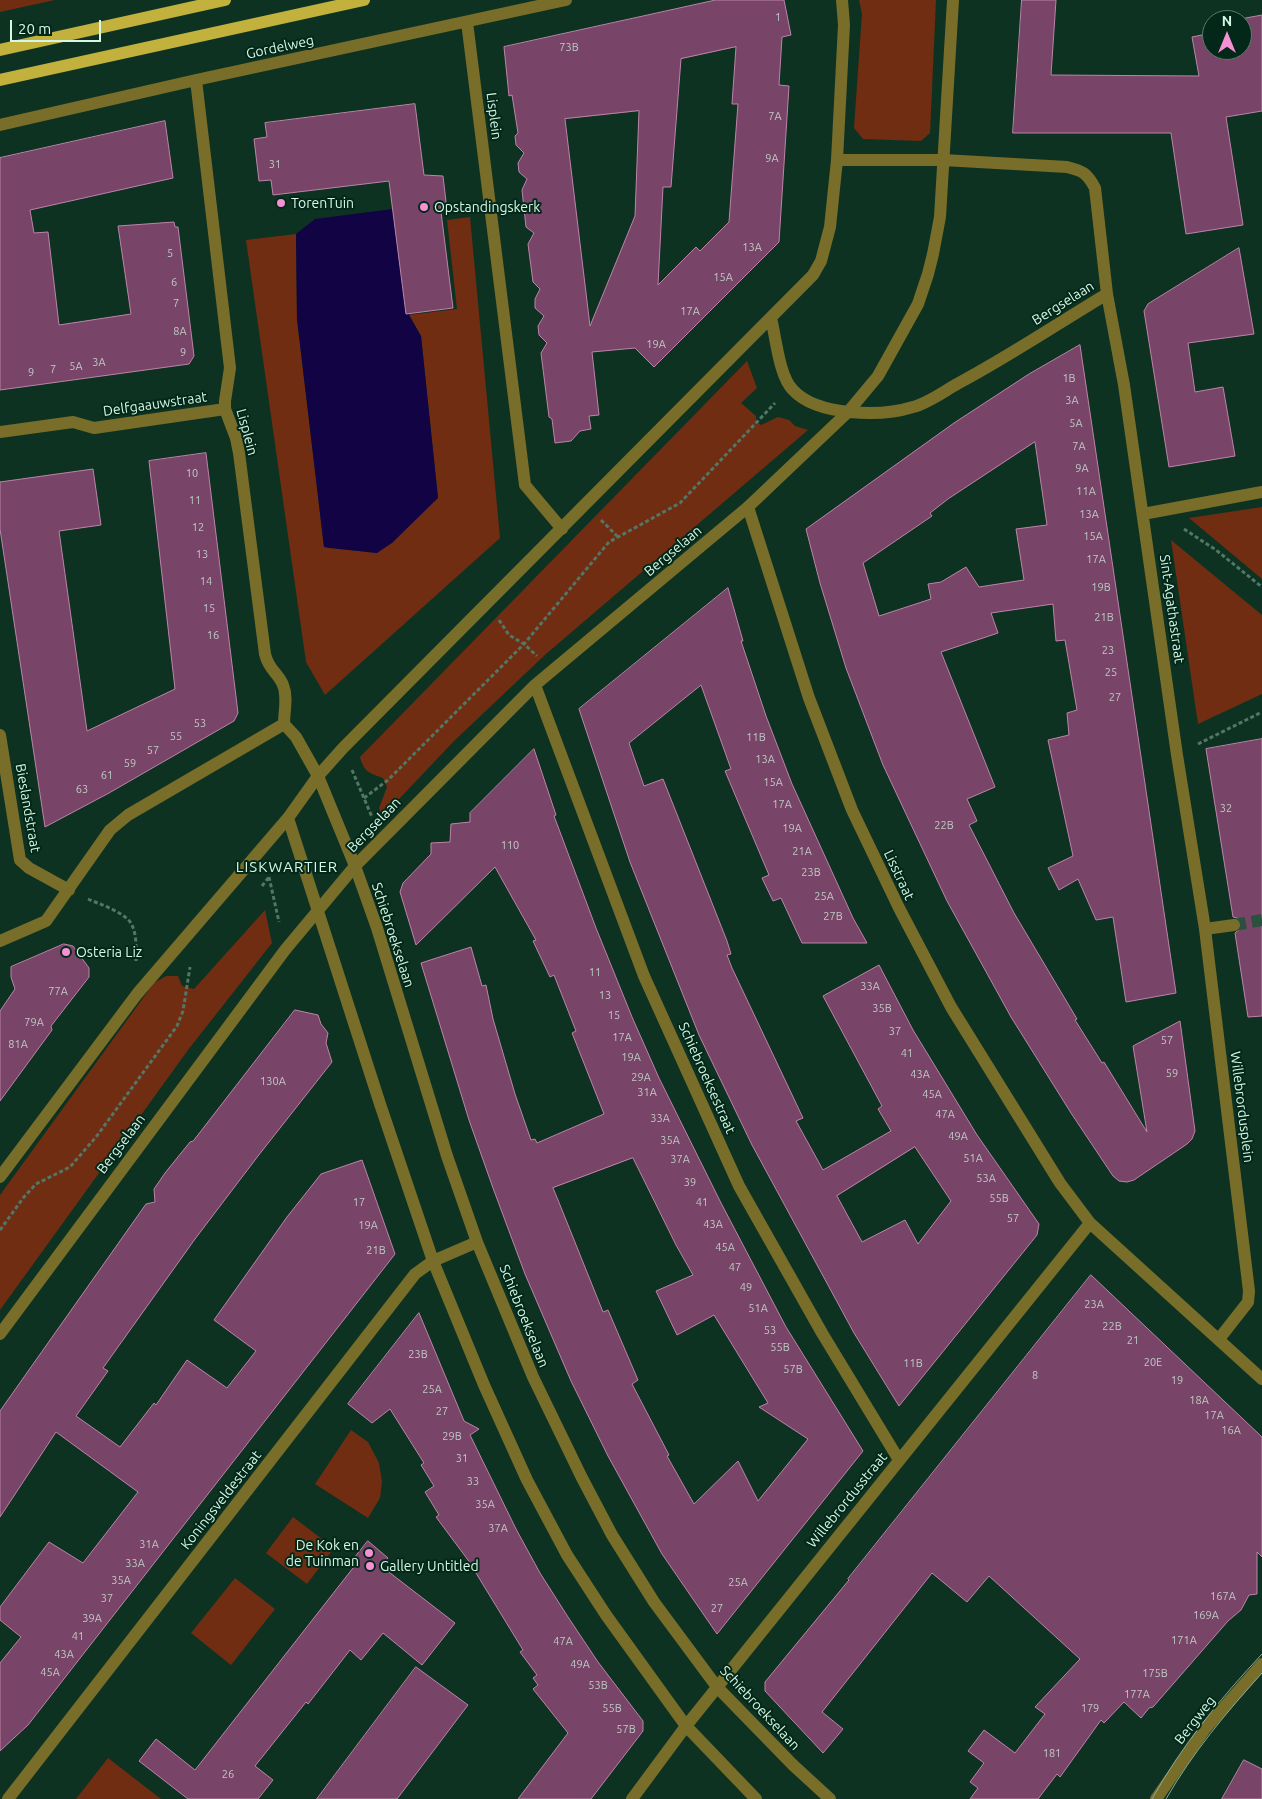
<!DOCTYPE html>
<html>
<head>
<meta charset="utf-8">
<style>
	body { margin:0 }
	#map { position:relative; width:1262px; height:1799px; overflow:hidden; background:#0e3222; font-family:Ubuntu,sans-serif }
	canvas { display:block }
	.north { position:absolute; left:1202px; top:10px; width:50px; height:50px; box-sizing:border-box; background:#032819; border:1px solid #577b6a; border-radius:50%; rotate:0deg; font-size:14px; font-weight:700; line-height:20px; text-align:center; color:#d5f7e4 }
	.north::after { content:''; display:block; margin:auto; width:18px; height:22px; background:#f491d3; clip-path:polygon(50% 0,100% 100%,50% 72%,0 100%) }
	.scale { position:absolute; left:10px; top:20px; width:91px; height:22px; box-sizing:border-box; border:2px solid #d5f7e4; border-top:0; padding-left:6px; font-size:15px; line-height:18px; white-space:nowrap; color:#d5f7e4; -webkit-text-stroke:4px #032819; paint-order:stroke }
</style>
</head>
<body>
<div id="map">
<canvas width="1262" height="1799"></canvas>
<div class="north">N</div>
<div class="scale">20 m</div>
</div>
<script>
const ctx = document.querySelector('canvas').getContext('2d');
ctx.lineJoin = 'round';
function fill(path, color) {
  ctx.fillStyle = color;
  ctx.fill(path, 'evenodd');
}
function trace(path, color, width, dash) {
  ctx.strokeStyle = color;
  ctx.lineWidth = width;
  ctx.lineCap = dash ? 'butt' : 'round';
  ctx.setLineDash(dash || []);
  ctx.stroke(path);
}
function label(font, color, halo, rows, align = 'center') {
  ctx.font = font + ' Ubuntu,sans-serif';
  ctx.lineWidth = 4;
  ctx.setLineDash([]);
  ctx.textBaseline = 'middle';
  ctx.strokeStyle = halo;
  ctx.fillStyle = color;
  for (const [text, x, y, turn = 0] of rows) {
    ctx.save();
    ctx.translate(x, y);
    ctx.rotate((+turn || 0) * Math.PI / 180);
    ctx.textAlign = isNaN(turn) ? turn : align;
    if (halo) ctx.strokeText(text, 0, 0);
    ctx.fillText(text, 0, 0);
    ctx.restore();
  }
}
fill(new Path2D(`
	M0,0H55L0,12Z
	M859,0H936L930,133L921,141L863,139L854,128L862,14Z
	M470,217L500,538L325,695L306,662L246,240L296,234L297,319L324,547L377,553L438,498L421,336L409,315L457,309L447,220Z
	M747,361L757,388L741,403L756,416V421L761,425L778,417L789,420L795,426L808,430L546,654L454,741L382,817L379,808L387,787L383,778C369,773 364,772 360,757Z
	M1262,507V579L1189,518Z
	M1171,540L1262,615V694L1198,724Z
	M265,910L272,943L188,1050L0,1310V1195L154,983L166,976H178L182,986L194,989Z
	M351,1430L368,1442L379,1463L382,1482L380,1498L368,1518L315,1484Z
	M293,1517L334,1548L307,1584L266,1553Z
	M235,1578L275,1609L231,1665L191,1633Z
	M108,1758L161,1799H76Z`), '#702d12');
fill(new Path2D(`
	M393,209L409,315L421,336L438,498L392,543L377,553L330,548L324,547L297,319L296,234L315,219Z`), '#120345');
const building = new Path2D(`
	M716,0H784L791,35L782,37L779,85L789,86L779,242L654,367L635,348L592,352L599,415L589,416L591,429L580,431L571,441L555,443L552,419L549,417L541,353L547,343L539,335L538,326L544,316L535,308V299L540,289L533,282L528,244L534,233L526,227L522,190L527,179L519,172L518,163L524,153L516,145L515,136L518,133L512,95L509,96L504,47ZM736,47L732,104H738L729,222L700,251L696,247L658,285L663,187H671L681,59ZM639,111L635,216L590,326L565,119Z
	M1022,0H1056L1051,75L1199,76L1192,37L1212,33V50H1242V20H1235L1262,15V111L1226,117L1243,225L1186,234L1171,133H1013Z
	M415,104L424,175L443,176L446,202L440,204L453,308L406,314L389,181L273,195L271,180L259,181L254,139L267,137L265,123Z
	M165,121L173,178L30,210L34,233L48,232L59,325L131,314L118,226L174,222L175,227H178L194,356L189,364L0,390V158Z
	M1239,248L1254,334L1188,343L1195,392L1223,387L1235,456L1169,467L1144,311L1148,304Z
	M1080,345L1176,993L1126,1002L1113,917L1096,920L1078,879L1059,890L1048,868L1073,856L1048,740L1069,735L1067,713L1077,710L1065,640L1056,641L1053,604L991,613L998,633L941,652L995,787L967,799L977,821L969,825L1014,913L1077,1019L1075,1020L1102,1063L1104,1062L1147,1132L1133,1046L1180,1021L1195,1131L1192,1139L1187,1144L1134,1180L1127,1182L1119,1181L1113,1176L1071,1113L1011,1017L947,901L883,765L846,668L820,583L806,529L954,423L1029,374ZM1035,442L1047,525L1016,529L1024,580L979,587L966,567L941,582L928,584L931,599L879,616L863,563L932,516L930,513L948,499Z
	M206,453L238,713L234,721L109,793L45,827L0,529V482L93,469L101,525L59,531L87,731L175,689L149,461Z
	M728,588L743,641H741L766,716L792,784L853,918L867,943H802L781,898L773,901L762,878L769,875L725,771L731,769L701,685L629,743L644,786L663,779L727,941L731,954L727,955L732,968L803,1118L796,1121L823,1170L891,1131L878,1109L882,1106L823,996L879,965L913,1030L977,1135L1039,1224L1037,1235L899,1406L854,1333L752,1145L699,1035L630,862L579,709ZM915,1147L951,1201L918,1244L905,1220L862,1242L837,1196Z
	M1262,739V1016L1248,1017L1235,933L1241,928L1242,923L1237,918L1233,917L1206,749Z
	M534,749L556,815L554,816L596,928L632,1017L659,1078L721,1203L786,1327L863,1451L717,1634L662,1554L608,1456L571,1381L525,1274L493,1188L469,1120L421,963L471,947L482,986L486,985L493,1019L515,1094L531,1140L535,1139L537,1143L604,1114L572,1033L576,1031L554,975L550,977L533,941L536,940L495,867L416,945L400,892L403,883L431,854V843L450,842L451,824L470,822V813ZM633,1158L676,1245L693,1275L656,1291L677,1335L714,1315L768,1403L759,1407L808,1439L758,1501L738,1461L694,1504L667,1456L669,1455L632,1384L638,1380L608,1310L603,1312L558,1200L553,1188Z
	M64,944L73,946L89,968V977L51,1026L52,1030L0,1101V1011L15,989L11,977V967Z
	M295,1010L318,1015L321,1024L328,1033L326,1043L332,1062L258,1156L195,1239L103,1368L108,1371L76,1416L120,1447L154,1403L156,1405L187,1360L227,1388L256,1351L214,1320L287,1217L321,1174L362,1160L395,1254L28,1725L0,1751V1663L21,1637L0,1620V1607L49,1542L83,1563L138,1492L56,1432L0,1517V1411L146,1204L155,1202L154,1189L165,1173L190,1142L193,1141Z
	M1091,1275L1262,1437V1557L1257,1552V1594L1249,1595L1241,1610L1228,1621L1153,1707L1149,1708L1141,1718L1124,1702L1104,1723L1101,1720L1060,1777L1057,1774L1038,1799H970L978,1788L970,1782L984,1763L968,1751L984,1730L1015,1753L1045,1714L1035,1707L1080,1659L989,1576L967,1602L932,1573L822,1712L843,1729L823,1753L765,1691V1682L849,1580L848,1579Z
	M419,1313L464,1421L479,1429L470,1435L516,1529L540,1573L568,1617L598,1662L643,1721V1731L591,1799H518L568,1733L533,1689L538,1685L533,1678L537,1675L520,1652L523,1650L468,1560L436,1517L439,1515L425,1492L434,1486L421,1465L424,1463L390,1409L372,1423L348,1404Z
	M368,1541L388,1558L381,1566L455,1623L422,1665L383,1633L361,1660L350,1650L308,1704L306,1702L255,1766L273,1780L258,1799H188L139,1761L156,1739L195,1770L353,1568L349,1565Z
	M416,1667L468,1705L397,1799H317Z
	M1244,1760L1262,1769V1799H1222Z`);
fill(building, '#784467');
trace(building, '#bd84a8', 1);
trace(new Path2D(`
	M1234,925L1262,920`), '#2c503f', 12, [12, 6]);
trace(new Path2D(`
	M601,520L618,537
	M1184,529L1216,550L1262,587
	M499,620L509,635L524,644L537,656
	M1198,744L1262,712
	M352,770L372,817
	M364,798L388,780L524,644L609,542L680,503L775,403
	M269,877L279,922
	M262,886L269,877
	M88,899C99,904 127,913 132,925C137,936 136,949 136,961
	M0,1230L24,1197L36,1184L70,1167L96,1137L177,1026L183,1011L190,967`), '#537665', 3, [4, 2.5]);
trace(new Path2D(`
	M467,22L525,485L562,529
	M196,80L230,368L225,401V409L236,438L239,453L265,654C269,671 278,672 283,685C288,697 284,711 284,724L296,737L318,776L355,866L377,928L447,1156L477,1242L533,1377L582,1478L612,1535L654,1602L717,1687L793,1765L830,1799
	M0,125L196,80L566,0
	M1107,294L1124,385L1177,755L1205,929L1249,1291L1248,1302L1219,1339
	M771,318C776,338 779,376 793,390C817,416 881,417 913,407C928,403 943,392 957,384C1008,357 1057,324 1107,294L1095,188C1087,173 1083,171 1067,167L943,160H837
	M0,432L73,422L94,428L225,409
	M748,507L809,698L852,810L899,908L951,1007L1060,1183L1090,1223L1262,1379
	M1143,514L1262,492
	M535,685L644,976L739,1186L822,1333L899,1460
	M0,735L20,860L29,868L69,890
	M288,818L380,1104L433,1261L484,1385L527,1480L567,1555L606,1615L686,1726L756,1799
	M1205,929L1234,925
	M0,941L46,921L110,830L128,815L284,724
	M0,1177L137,994L288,818L318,776L343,748L813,275L821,261L830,227L837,160L844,25L842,0
	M0,1334L285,950L355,866L535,685L748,507L848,412L878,376L918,304L928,274L933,254L940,217L953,0
	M8,1799L415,1274L433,1261L477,1242
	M632,1799L686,1726L1090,1223
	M1156,1799L1205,1729L1262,1664`), '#786e2a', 12);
trace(new Path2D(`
	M0,50L225,0
	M0,80L364,0`), '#c2b13d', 12);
trace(new Path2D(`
	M1152,1799C1182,1745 1220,1699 1262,1654
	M1166,1799C1193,1752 1226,1713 1262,1673`), '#87aa98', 1);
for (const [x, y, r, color] of [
	[281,203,5,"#f491d3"],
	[424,207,5,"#f491d3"],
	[66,952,5,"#f491d3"],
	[369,1553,5,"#f491d3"],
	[370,1566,5,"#f491d3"]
]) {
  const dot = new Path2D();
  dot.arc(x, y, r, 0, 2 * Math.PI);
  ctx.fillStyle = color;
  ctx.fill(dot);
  trace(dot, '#032819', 2);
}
label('11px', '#becac5', null, [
	["1",778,17],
	["73B",569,47],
	["7A",775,116],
	["9A",772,158],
	["31",275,164],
	["13A",752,247],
	["5",170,253],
	["15A",723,277],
	["6",174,282],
	["7",176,303],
	["17A",690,311],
	["8A",180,331],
	["19A",656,344],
	["9",183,352],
	["3A",99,362],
	["5A",76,366],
	["7",53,369],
	["9",31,372],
	["1B",1069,378],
	["3A",1072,400],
	["5A",1076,423],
	["7A",1079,446],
	["9A",1082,468],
	["10",192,473],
	["11A",1086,491],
	["11",195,500],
	["13A",1089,514],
	["12",198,527],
	["15A",1093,536],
	["13",202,554],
	["17A",1096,559],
	["14",206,581],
	["19B",1101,587],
	["15",209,608],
	["21B",1104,617],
	["16",213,635],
	["23",1108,650],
	["25",1111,672],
	["27",1115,697],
	["53",200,723],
	["55",176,736],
	["11B",756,737],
	["57",153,750],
	["13A",765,759],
	["59",130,763],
	["61",107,775],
	["15A",773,782],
	["63",82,789],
	["17A",782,804],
	["32",1226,808],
	["22B",944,825],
	["19A",792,828],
	["110",510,845],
	["21A",802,851],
	["23B",811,872],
	["25A",824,896],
	["27B",833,916],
	["11",595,972],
	["33A",870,986],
	["77A",58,991],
	["13",605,995],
	["35B",882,1008],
	["15",614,1015],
	["79A",34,1022],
	["37",895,1031],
	["17A",622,1037],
	["57",1167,1040],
	["81A",18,1044],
	["41",907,1053],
	["19A",631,1057],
	["59",1172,1073],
	["43A",920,1074],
	["29A",641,1077],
	["130A",273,1081],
	["31A",647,1092],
	["45A",932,1094],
	["47A",945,1114],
	["33A",660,1118],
	["49A",958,1136],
	["35A",670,1140],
	["51A",973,1158],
	["37A",680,1159],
	["53A",986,1178],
	["39",690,1182],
	["55B",999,1198],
	["17",359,1202],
	["41",702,1202],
	["57",1013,1218],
	["43A",713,1224],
	["19A",368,1225],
	["45A",725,1247],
	["21B",376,1250],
	["47",735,1267],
	["49",746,1287],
	["23A",1094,1304],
	["51A",758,1308],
	["22B",1112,1326],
	["53",770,1330],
	["21",1133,1340],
	["55B",780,1347],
	["23B",418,1354],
	["20E",1153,1362],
	["11B",913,1363],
	["57B",793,1369],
	["8",1035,1375],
	["19",1177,1380],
	["25A",432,1389],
	["18A",1199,1400],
	["27",442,1411],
	["17A",1214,1415],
	["16A",1231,1430],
	["29B",452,1436],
	["31",462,1458],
	["33",473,1481],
	["35A",485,1504],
	["37A",498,1528],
	["31A",149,1544],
	["33A",135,1563],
	["35A",121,1580],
	["25A",738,1582],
	["167A",1223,1596],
	["37",107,1598],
	["27",717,1608],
	["169A",1206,1615],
	["39A",92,1618],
	["41",78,1636],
	["171A",1184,1640],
	["47A",563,1641],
	["43A",64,1654],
	["49A",580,1664],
	["45A",50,1672],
	["175B",1155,1673],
	["53B",598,1685],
	["177A",1137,1694],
	["55B",612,1708],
	["179",1090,1708],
	["57B",626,1729],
	["181",1052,1753],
	["26",228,1774]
]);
label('14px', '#d5f7e4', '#032819', [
	["Gordelweg",280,47,-12],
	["Lisplein",494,116,83],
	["Bergselaan",1063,303,-32],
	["Delfgaauwstraat",155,404,-8],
	["Lisplein",247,432,75],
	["Bergselaan",673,551,-40],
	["Sint-Agathastraat",1172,609,82],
	["Bieslandstraat",28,808,80],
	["Bergselaan",374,825,-46],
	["Lisstraat",899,875,65],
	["Schiebroekselaan",393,935,72],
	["Schiebroeksestraat",707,1078,66],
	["Willebrordusplein",1242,1107,83],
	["Bergselaan",121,1144,-53],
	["Schiebroekselaan",524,1316,68],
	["Koningsveldestraat",221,1500,-52],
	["Willebrordusstraat",847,1500,-51],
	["Schiebroekselaan",760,1708,47],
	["Bergweg",1195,1720,-52]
]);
label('14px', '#d5f7e4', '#032819', [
	["TorenTuin",291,203],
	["Opstandingskerk",434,207],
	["Osteria Liz",76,952],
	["De Kok en",359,1545,"right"],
	["de Tuinman",359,1561,"right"],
	["Gallery Untitled",380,1566]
], 'left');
ctx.letterSpacing = '1px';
label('15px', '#d5f7e4', '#032819', [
	["LISKWARTIER",287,867]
]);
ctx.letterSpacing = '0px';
</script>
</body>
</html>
